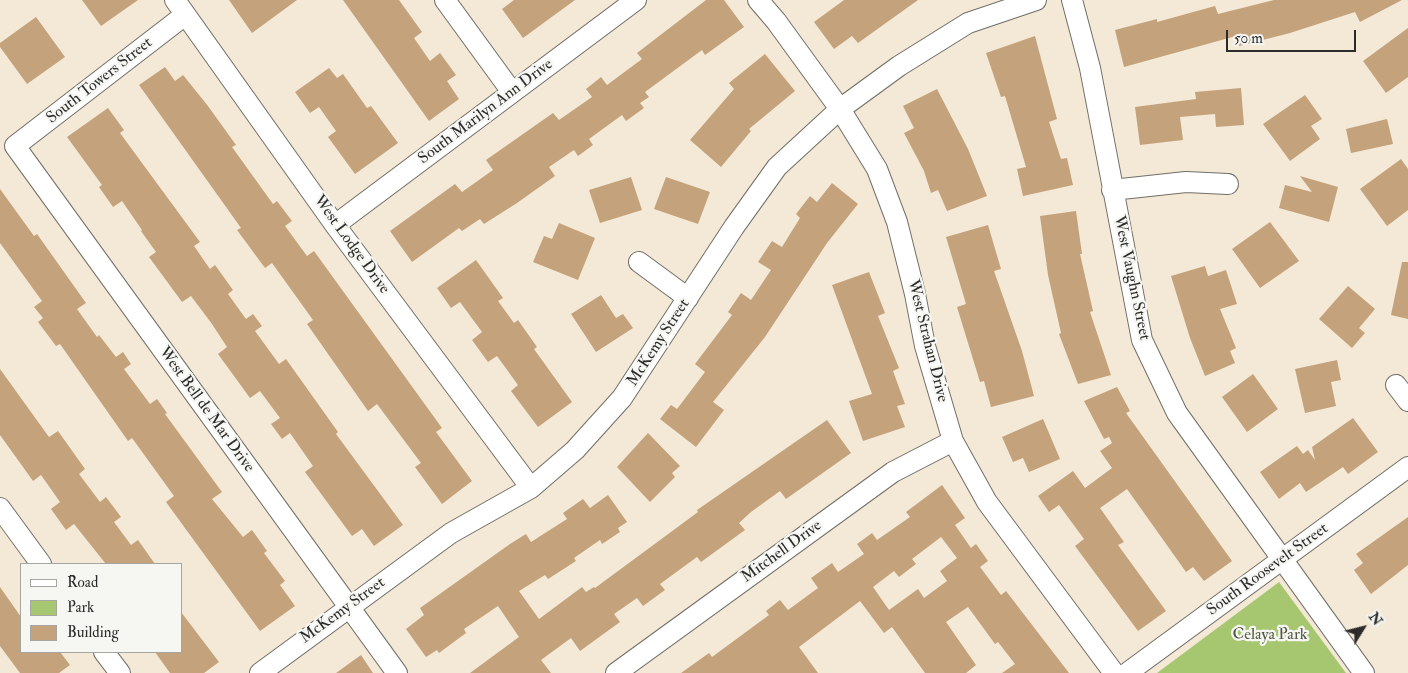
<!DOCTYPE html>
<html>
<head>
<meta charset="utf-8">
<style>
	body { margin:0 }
	#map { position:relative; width:1408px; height:673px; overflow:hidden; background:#f4e9d7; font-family:"IM FELL Double Pica",serif }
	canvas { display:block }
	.legend { position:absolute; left:20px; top:563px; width:162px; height:90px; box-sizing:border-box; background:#f6f6f2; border:1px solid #a5a5a2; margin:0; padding:6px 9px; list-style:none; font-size:15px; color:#2b2b2b }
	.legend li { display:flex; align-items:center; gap:10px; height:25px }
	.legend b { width:25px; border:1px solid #a5a5a2 }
	.north { position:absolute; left:1338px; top:603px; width:50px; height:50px; -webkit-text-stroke:4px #f6f6f2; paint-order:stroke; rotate:54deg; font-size:14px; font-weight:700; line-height:20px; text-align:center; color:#2b2b2b }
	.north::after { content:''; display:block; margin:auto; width:18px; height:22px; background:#2b2b2b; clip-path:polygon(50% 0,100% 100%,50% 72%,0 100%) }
	.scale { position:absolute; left:1226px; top:30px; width:130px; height:22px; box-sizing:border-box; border:2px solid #2b2b2b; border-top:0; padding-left:6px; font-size:15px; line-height:18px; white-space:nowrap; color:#2b2b2b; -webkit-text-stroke:4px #f6f6f2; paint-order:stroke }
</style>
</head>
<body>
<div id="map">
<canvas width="1408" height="673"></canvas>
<ul class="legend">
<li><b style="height:6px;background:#fff"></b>Road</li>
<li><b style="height:14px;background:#a6c770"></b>Park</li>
<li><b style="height:14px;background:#c4a27b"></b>Building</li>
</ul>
<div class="north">N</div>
<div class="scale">50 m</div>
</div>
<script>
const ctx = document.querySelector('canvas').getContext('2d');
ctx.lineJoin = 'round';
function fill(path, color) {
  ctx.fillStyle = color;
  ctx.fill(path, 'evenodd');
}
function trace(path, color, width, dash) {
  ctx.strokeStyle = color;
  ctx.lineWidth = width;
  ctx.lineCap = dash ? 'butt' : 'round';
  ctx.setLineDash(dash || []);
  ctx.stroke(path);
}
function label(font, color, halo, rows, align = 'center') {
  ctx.font = font + ' "IM FELL Double Pica",serif';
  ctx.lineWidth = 4.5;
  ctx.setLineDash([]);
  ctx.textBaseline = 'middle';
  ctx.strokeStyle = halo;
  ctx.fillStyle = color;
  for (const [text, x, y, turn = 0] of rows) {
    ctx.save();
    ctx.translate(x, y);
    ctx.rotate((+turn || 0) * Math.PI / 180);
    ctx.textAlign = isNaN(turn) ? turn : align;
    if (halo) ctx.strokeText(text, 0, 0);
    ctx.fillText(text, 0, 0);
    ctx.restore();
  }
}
fill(new Path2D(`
	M1279,582L1346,673H1157Z`), '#a6c770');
fill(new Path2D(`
	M82,0H138L101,26Z
	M229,0H297L252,33Z
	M343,0H399L422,32L414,38L430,61L440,53L456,75L447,81L459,99L429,121Z
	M514,0H575L523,38L502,9Z
	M706,0H724L744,27L705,55L702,50L645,92L649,97L640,103L644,108L626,121L622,115L589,139L593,145L578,156L574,150L549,167L555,176L517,203L484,224L480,219L462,231L459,228L412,262L390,231L455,184L462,192L493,170L486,160L553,113L559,120L592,97L586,89L601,77L607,85L642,59L637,53Z
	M844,0H918L858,43L852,36L834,49L814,22Z
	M1274,0H1402L1360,22L1355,12L1290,33L1239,46L1236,36L1124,67L1115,30L1157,19V22L1215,6L1218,14Z
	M36,17L65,57L27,84L0,47V43Z
	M1408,28V77L1386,93L1363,61Z
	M1035,36L1057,119L1049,122L1061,159L1067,158L1073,185L1023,196L1017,169L1026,167L1005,96L1001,97L986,53Z
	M765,54L795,91L749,129L751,131L721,167L690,140L734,89L729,83Z
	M165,67L175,81L183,75L208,106L236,145L232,147L273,204L277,201L292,221L285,226L307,256L314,251L442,428L436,432L472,481L442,504L415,467L421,463L377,404L368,411L307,324L313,320L272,263L265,268L237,230L241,228L139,85Z
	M329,68L337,78L343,74L367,108L371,106L398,143L355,174L328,137L336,131L319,107L310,113L295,92Z
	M1241,88L1244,125L1216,127L1215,114L1180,117L1183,140L1140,145L1135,107L1196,99L1195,92Z
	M937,89L968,149L987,196L947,211L938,190L931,193L924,171L904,133L914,128L903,106Z
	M1305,95L1322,119L1311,126L1320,139L1290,161L1263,124Z
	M108,108L124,130L120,133L200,242L194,246L210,269L215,265L233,290L228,294L246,319L253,314L262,326L255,331L279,364L286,359L338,432L336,434L403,525L374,546L362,529L352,536L305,472L313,466L290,433L282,439L271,424L280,418L260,391L250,398L218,354L227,347L212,324L191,296L182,302L149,257L156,252L141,231L142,230L122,201L113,207L99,187L102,185L67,137Z
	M1387,119L1393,144L1351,153L1346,129Z
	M1401,159L1408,169V210L1387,226L1360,189Z
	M1300,176L1338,187L1329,222L1279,208L1285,185L1312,192Z
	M631,177L642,210L600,223L589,190Z
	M666,177L710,192L698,224L654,209Z
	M832,183L858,204L827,243L765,337L713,402L724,410L696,447L660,419L671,405L677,409L705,372L695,364L732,315L728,312L741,293L751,300L771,270L758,262L772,241L782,247L800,218L796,214L810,196L817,202Z
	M0,189L34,236L37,234L86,303L77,309L97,337L99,335L116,357L123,352L131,364L124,369L150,404L157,399L167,413L165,414L222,492L212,499L243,537L252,530L267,551L264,553L285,581L280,585L295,606L260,631L166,502L174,496L132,438L128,441L60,344L56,346L38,322L43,318L34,307L42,301L0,243Z
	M1076,211L1082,254H1080L1093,311L1090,312L1111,375L1078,384L1059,334L1061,333L1048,275L1040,216Z
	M1270,222L1299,261L1260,288L1232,249Z
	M559,223L595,238L578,280L533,262L544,236L552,239Z
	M988,225L1001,269L994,271L1022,351L1034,396L991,407L984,381L980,382L957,307L966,304L946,237Z
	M476,260L503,298L498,301L514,323L518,320L537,347L534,349L572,402L538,427L511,391L518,385L497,356L488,362L472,340L482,332L460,302L451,308L437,288Z
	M1402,262H1408V319L1391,315Z
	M1205,266L1208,276L1226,270L1237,304L1220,309L1236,348L1230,351L1235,363L1205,376L1190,338L1171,276Z
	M869,272L885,313L878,316L899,368L893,371L905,404L897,406L905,427L863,441L849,401L872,394L832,285Z
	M1348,286L1375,309L1359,328L1365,333L1352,348L1319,319Z
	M601,295L616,318L623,314L633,328L596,352L571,314Z
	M1337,360L1341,380L1331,382L1336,406L1305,413L1295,369Z
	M0,369L49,437L58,431L85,469L79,474L100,502L106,497L121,517L114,522L131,545L138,540L155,564H106L74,524L66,530L51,509L60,502L41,475L33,481L0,435Z
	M1253,374L1278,409L1247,432L1222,397Z
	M1117,387L1130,411L1126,413L1232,561L1204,581L1193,567L1186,572L1127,489L1100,508L1124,542L1118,545L1166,611L1138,631L1075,546L1084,539L1059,505L1049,512L1038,496L1073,471L1085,488L1112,468L1100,451L1112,443L1109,437L1104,439L1084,401Z
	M1353,418L1378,452L1348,474L1343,467L1306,492L1300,483L1279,499L1260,472L1297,446L1303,454L1308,450L1315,460L1312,447Z
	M1043,419L1060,459L1029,472L1023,458L1013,462L1002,437Z
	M827,420L851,453L786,499L780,491L751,512L739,523L745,530L701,562L697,557L660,584L665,590L643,606L637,598L614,614L620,622L580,651L571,638L541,660L551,673H470L519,637L498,606L464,629L466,633L439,653L437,650L426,657L406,629L424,615L420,608L510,544L526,534L531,542L567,519L563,513L583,499L590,508L608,495L627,522L618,528L620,532L602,544L600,540L574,558L576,561L548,579L545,575L519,591L539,619L582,587L586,592L594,587L595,588L698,512L697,510Z
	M648,433L680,466L672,473L675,477L650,502L617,467Z
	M942,485L965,518L955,525L971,548L976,544L988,561L980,567L1001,595L1006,591L1069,673H1002L1015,664L998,642L995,644L968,607L946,622L976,665L966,673H925L892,627L884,633L860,601L799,647L818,673H681L709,653L712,657L769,615L766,611L780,600L788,610L818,588L811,578L832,563L838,572L864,554L857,544L872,533L877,540L910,517L906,512ZM941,537L957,558L940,571L947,581L924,598L918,589L889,610L873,587L894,571L899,577L916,564L912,559Z
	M1408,517V565L1371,594L1354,570L1363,563L1356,554Z
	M0,587L21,617V652H60L70,665L59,673H20L0,646Z
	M181,612L219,662L204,673H170L155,652H181Z
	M361,655L373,673H336Z`), '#c4a27b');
const minor = new Path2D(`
	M175,0L335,225L531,488
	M445,0L512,92
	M758,0L776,21L840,109L877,169L897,222L915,294L925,346L953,441L987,502L1114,673
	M1072,0L1090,68L1142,340L1177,413L1364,673
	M185,15L15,146L397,673
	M1112,190L1186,182L1228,184
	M335,225L636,0
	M639,262L688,298
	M1396,385L1408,401
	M0,508L41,564
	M104,652L120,673
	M260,673L451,533L531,488L575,450L622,398L734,227L777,167L840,109L899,66L968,23L1036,0
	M616,673L893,472L953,441
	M1127,673L1408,467`);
trace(minor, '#716e67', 22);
trace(minor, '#fff', 20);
label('16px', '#2b2b2b', '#f6f6f2', [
	["South Towers Street",100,81,-38],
	["South Marilyn Ann Drive",486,112,-37],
	["West Lodge Drive",351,245,54],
	["West Vaughn Street",1131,278,78],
	["West Strahan Drive",927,341,76],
	["McKemy Street",659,343,-57],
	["West Bell de Mar Drive",206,410,54],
	["Mitchell Drive",782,552,-36],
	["South Roosevelt Street",1268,570,-36],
	["McKemy Street",343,611,-36]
]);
label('16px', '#505a40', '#f6f6f2', [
	["Celaya Park",1270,636]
]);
</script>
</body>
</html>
